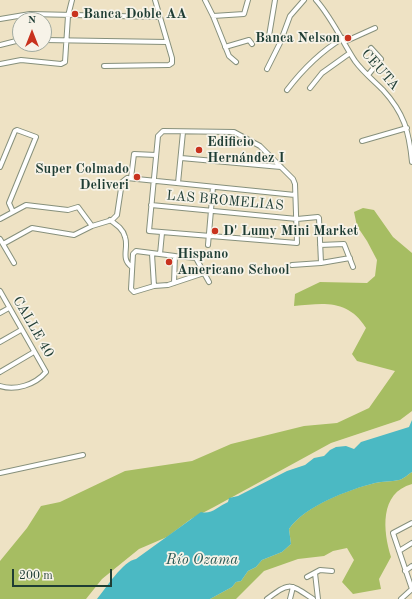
<!DOCTYPE html>
<html>
<head>
<meta charset="utf-8">
<style>
	body { margin:0 }
	#map { position:relative; width:412px; height:599px; overflow:hidden; background:#eee2c4; font-family:"Old Standard TT",serif }
	canvas { display:block }
	.north { position:absolute; left:12px; top:12px; width:40px; height:40px; box-sizing:border-box; background:#f7f3e8; border:1px solid #a1aaa0; border-radius:50%; rotate:0deg; font-size:11px; font-weight:700; line-height:16px; text-align:center; color:#1f3d34 }
	.north::after { content:''; display:block; margin:auto; width:14px; height:18px; background:#c8321e; clip-path:polygon(50% 0,100% 100%,50% 72%,0 100%) }
	.scale { position:absolute; left:12px; top:569px; width:100px; height:18px; box-sizing:border-box; border:2px solid #1f3d34; border-top:0; padding-left:5px; font-size:12px; line-height:14px; white-space:nowrap; color:#1f3d34; -webkit-text-stroke:3px #f7f3e8; paint-order:stroke }
</style>
</head>
<body>
<div id="map">
<canvas width="412" height="599"></canvas>
<div class="north">N</div>
<div class="scale">200 m</div>
</div>
<script>
const ctx = document.querySelector('canvas').getContext('2d');
ctx.lineJoin = 'round';
function fill(path, color) {
  ctx.fillStyle = color;
  ctx.fill(path, 'evenodd');
}
function trace(path, color, width, dash) {
  ctx.strokeStyle = color;
  ctx.lineWidth = width;
  ctx.lineCap = dash ? 'butt' : 'round';
  ctx.setLineDash(dash || []);
  ctx.stroke(path);
}
function label(font, color, halo, rows, align = 'center') {
  ctx.font = font + ' "Old Standard TT",serif';
  ctx.lineWidth = 3.5;
  ctx.setLineDash([]);
  ctx.textBaseline = 'middle';
  ctx.strokeStyle = halo;
  ctx.fillStyle = color;
  for (const [text, x, y, turn = 0] of rows) {
    ctx.save();
    ctx.translate(x, y);
    ctx.rotate((+turn || 0) * Math.PI / 180);
    ctx.textAlign = isNaN(turn) ? turn : align;
    if (halo) ctx.strokeText(text, 0, 0);
    ctx.fillText(text, 0, 0);
    ctx.restore();
  }
}
fill(new Path2D(`
	M363,208L374,210L393,237L412,253V411L400,420L331,443L214,507L191,519L167,537L139,549L102,579L86,599H0V561L27,528L41,506L60,502L125,471L192,461L231,444L304,426L337,423L369,408L395,371L357,361L352,354L366,328C348,299 324,303 294,306L295,294L320,282L367,283L375,276L377,260L367,241L357,226L354,212Z
	M412,472V484C379,493 383,531 391,557L379,579L381,589L353,594L342,582L354,560L347,548L333,551L324,556L298,559L264,571L236,599H210L232,587L236,582L241,581L248,571L256,567L262,560L282,552L291,544L289,529C305,506 347,490 375,483C383,481 391,482 399,480C404,479 408,474 412,472Z`), '#a6bd62');
fill(new Path2D(`
	M412,420V472C408,474 404,479 399,480C391,482 383,481 375,483C348,490 305,506 289,529L291,544L282,552L262,560L256,567L248,571L241,581L236,582L232,587L210,599H97C106,588 123,561 136,559L201,512C211,515 219,506 228,502L229,498L238,496L287,471L305,465L314,458L324,456L330,450L336,447L346,446L354,449L361,442L409,427Z`), '#4bb9c3');
const minor = new Path2D(`
	M205,0L213,16L229,56L236,62
	M316,0C332,18 342,41 355,61C363,72 374,81 383,90C404,113 409,131 412,162
	M213,16L244,14L248,0
	M0,19L30,14L160,17
	M269,36L275,0
	M44,40L167,42
	M344,42L375,28
	M0,45L20,40
	M225,47L249,40L252,44
	M0,64L21,60L61,64L65,62L68,16L72,0
	M104,66L169,65L172,63V58L155,0
	M267,69L280,43L290,16L304,0
	M368,75L381,59L371,48
	M310,88L322,73L350,53
	M287,90C303,69 320,52 343,38
	M163,131L234,132L260,146L293,179L295,184L297,243L149,231L158,136Z
	M362,141L407,128
	M181,158L281,167
	M0,167L15,131L17,130L36,137L9,203L13,212
	M131,178L134,154L156,155
	M178,183L183,132
	M151,205L297,219L318,217L319,218L321,263
	M0,219L26,205L68,210L78,207L92,226L112,220L117,215L122,182L127,178L295,195
	M110,220C117,225 123,229 125,237C129,248 120,259 132,267
	M0,239L14,263
	M3,244L32,228L74,235L92,226
	M208,245L213,187
	M320,245L344,244L353,267
	M152,254L154,286
	M160,254L162,233
	M292,265L321,263L350,258
	M204,273L209,282
	M174,283L175,256L136,251L133,254L131,289L134,292L154,286L168,285L204,273L196,258L175,256
	M0,291L46,372C35,385 15,391 0,386
	M0,313L9,308
	M0,342L21,330
	M0,372L34,352
	M0,473L83,455
	M412,523L393,533L412,589
	M399,551L412,543
	M405,571L412,566
	M315,573L318,599
	M307,577L320,570L332,571
	M267,599C290,582 289,583 313,599
	M290,599L293,587
	M401,599L412,589`);
trace(minor, '#86907c', 6);
trace(minor, '#fff', 4);
for (const [x, y, r, color] of [
	[75,14,4,"#c8321e"],
	[348,38,4,"#c8321e"],
	[199,150,4,"#c8321e"],
	[137,177,4,"#c8321e"],
	[215,231,4,"#c8321e"],
	[169,262,4,"#c8321e"]
]) {
  const dot = new Path2D();
  dot.arc(x, y, r, 0, 2 * Math.PI);
  ctx.fillStyle = color;
  ctx.fill(dot);
  trace(dot, '#f7f3e8', 1.5);
}
label('bold 14px', '#1f3d34', '#f7f3e8', [
	["Banca Doble AA",83,14],
	["Banca Nelson",340,38,"right"],
	["Edificio",207,142],
	["Hernández I",207,158],
	["Super Colmado",129,169,"right"],
	["Deliveri",129,185,"right"],
	["D' Lumy Mini Market",223,231],
	["Hispano",177,254],
	["Americano School",177,270]
], 'left');
label('14px', '#1f3d34', '#f7f3e8', [
	["CEUTA",380,70,49],
	["LAS BROMELIAS",225,201,5],
	["CALLE 40",33,327,60]
]);
label('italic 15px', '#2a5c58', '#f7f3e8', [
	["Río Ozama",202,560]
]);
</script>
</body>
</html>
